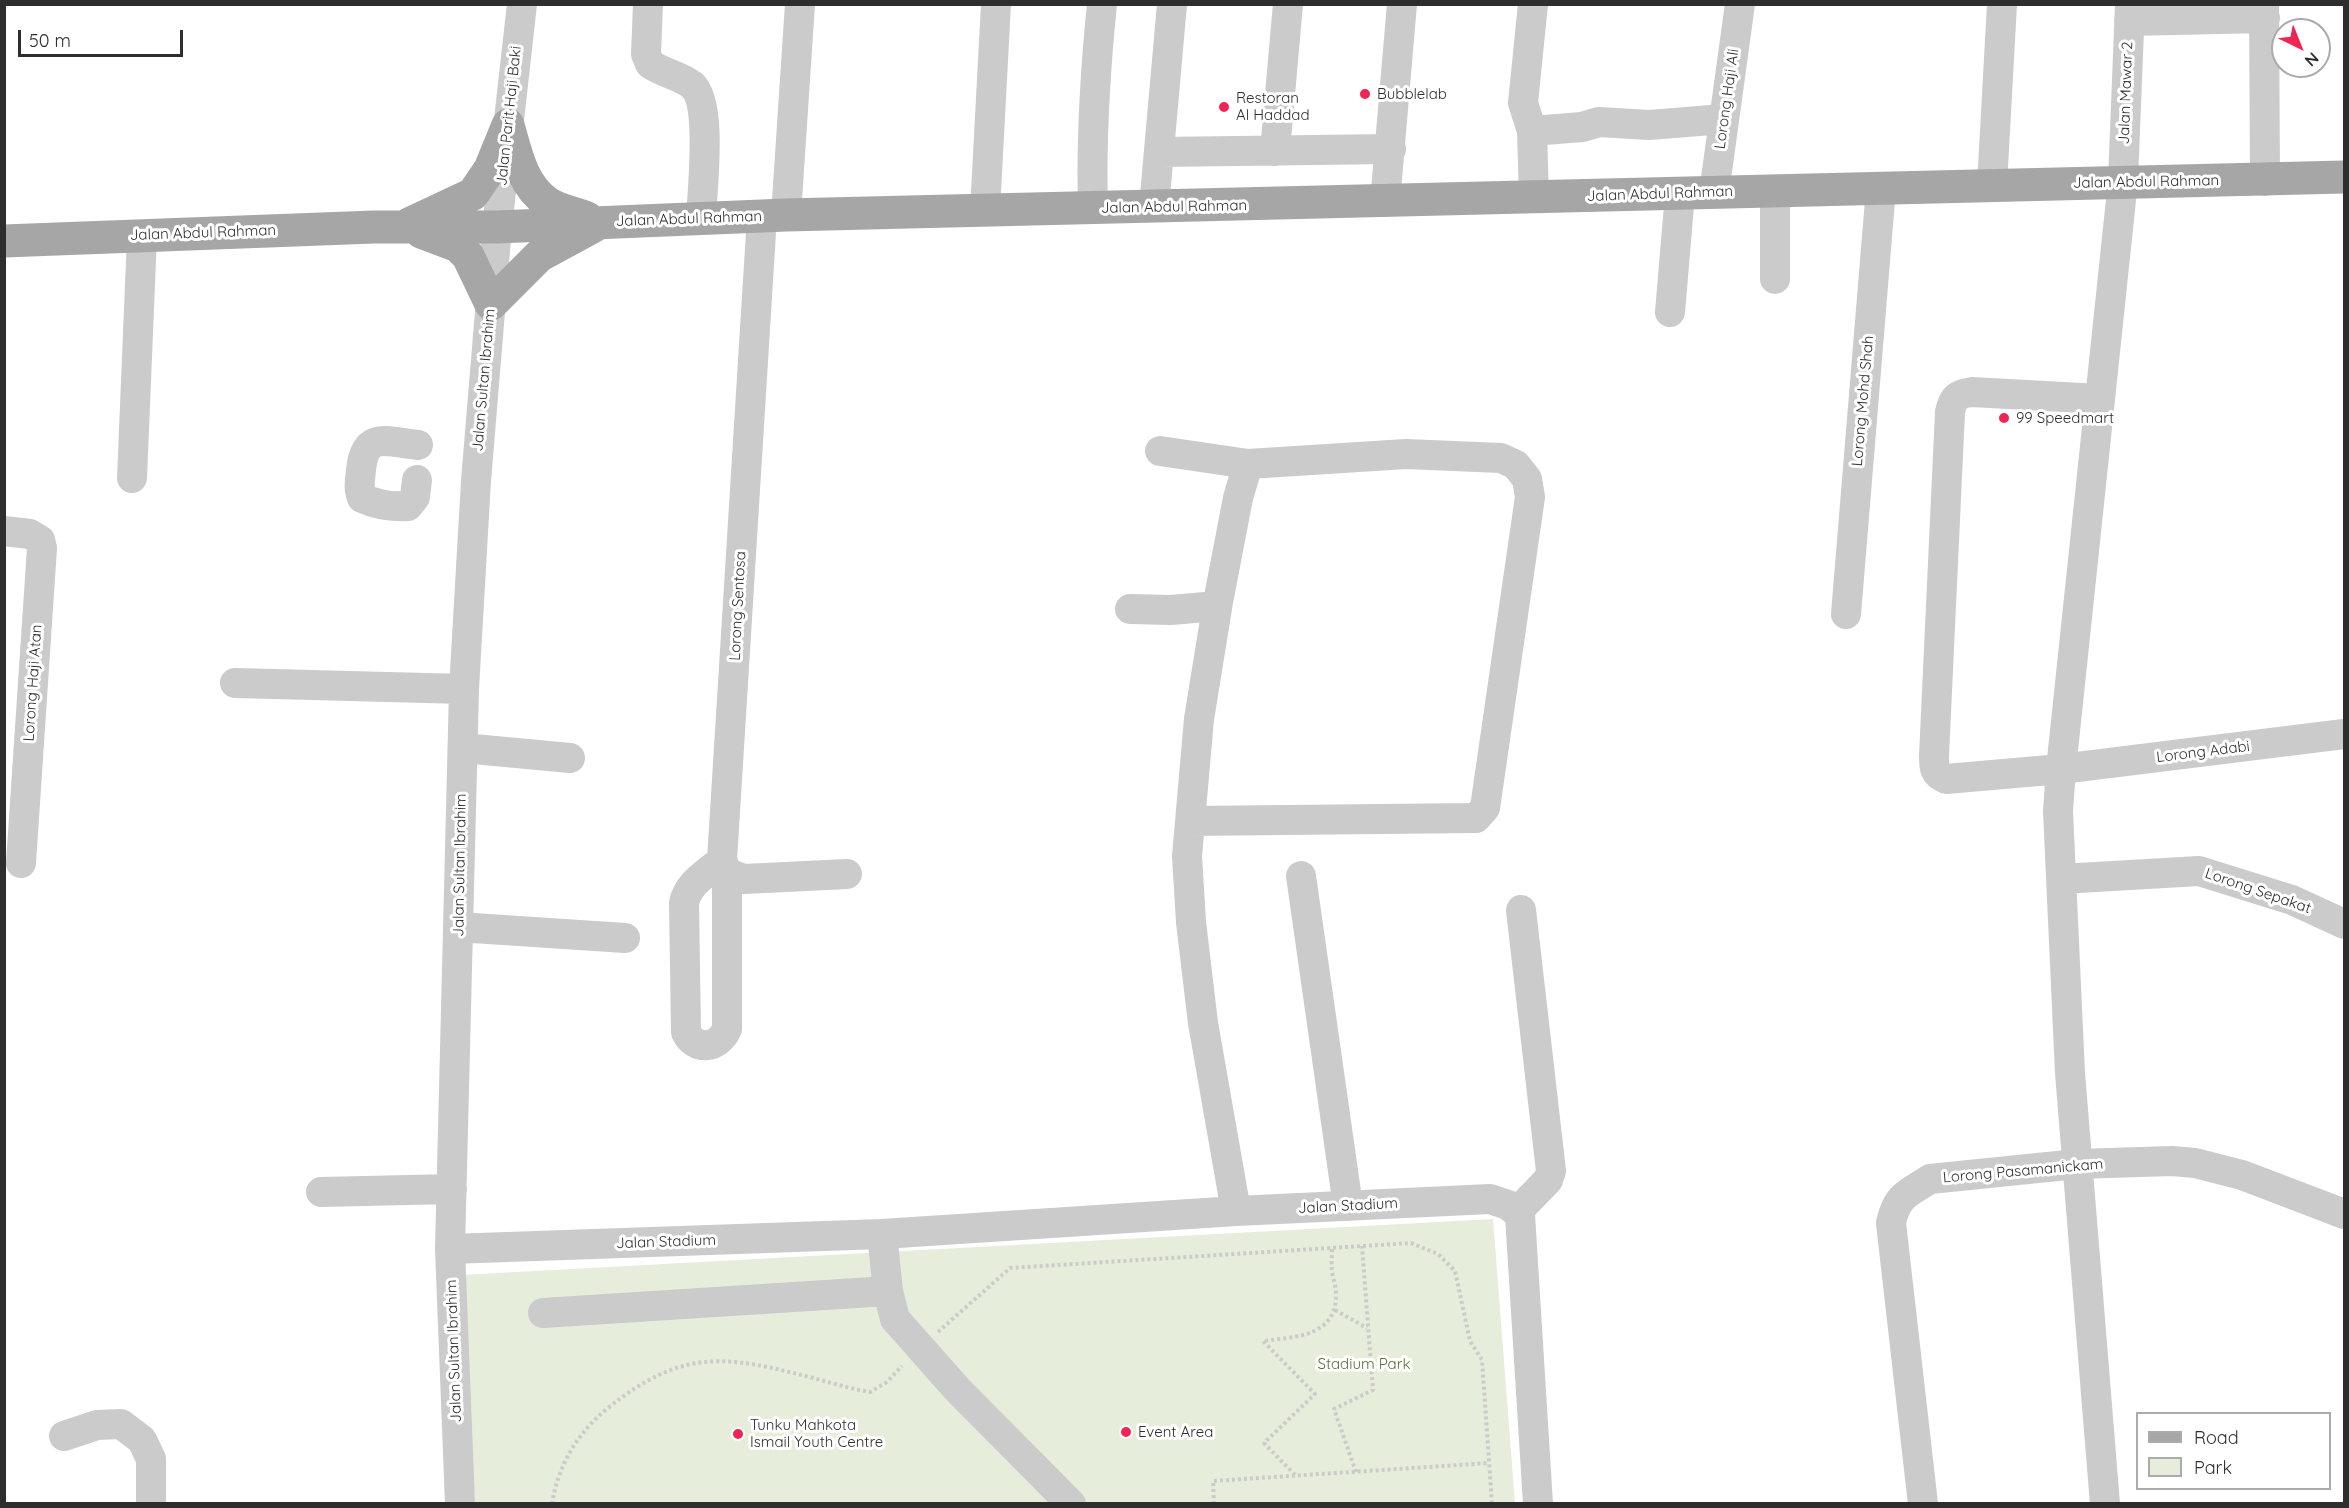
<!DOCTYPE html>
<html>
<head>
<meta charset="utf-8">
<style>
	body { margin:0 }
	#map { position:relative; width:2349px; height:1508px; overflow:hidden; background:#fff; font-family:Quicksand,sans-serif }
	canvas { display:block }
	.frame { position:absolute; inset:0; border:6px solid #2e2e2e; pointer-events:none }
	.legend { position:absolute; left:2136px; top:1412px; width:195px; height:78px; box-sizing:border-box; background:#fff; border:2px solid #ababab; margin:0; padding:8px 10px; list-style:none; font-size:18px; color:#2e2e2e }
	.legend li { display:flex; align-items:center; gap:12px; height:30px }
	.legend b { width:30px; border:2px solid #ababab }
	.north { position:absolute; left:2271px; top:18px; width:60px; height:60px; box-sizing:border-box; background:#fff; border:2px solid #ababab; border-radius:50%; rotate:137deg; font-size:16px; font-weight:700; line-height:24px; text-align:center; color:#2e2e2e }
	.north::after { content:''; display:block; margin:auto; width:21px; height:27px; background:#f12554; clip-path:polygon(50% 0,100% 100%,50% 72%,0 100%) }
	.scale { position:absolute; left:18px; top:30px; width:165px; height:27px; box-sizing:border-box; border:3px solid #2e2e2e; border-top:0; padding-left:8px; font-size:18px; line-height:21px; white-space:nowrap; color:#2e2e2e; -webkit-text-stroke:4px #fff; paint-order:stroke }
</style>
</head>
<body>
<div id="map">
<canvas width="2349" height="1508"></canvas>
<div class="frame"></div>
<ul class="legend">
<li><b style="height:8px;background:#a6a6a6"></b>Road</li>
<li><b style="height:16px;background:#e7eddb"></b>Park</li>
</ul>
<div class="north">N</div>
<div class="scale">50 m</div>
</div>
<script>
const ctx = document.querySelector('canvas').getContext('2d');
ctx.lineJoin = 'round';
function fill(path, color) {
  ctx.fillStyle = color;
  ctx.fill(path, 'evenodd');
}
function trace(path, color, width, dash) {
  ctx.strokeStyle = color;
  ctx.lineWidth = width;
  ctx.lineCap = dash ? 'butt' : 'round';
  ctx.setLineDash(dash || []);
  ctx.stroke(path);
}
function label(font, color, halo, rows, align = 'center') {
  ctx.font = font + ' Quicksand,sans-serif';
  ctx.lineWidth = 6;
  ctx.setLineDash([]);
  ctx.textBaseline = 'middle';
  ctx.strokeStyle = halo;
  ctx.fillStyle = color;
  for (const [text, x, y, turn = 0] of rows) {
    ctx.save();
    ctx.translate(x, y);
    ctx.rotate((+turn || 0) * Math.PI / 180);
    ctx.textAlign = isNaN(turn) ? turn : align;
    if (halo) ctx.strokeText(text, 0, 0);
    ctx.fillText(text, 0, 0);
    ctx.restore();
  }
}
fill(new Path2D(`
	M1493,1219L1515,1503H475L461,1275Z`), '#e7eddb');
trace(new Path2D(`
	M1335,1310L1367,1328
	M938,1332L1010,1268L1411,1243L1438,1254L1455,1271L1470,1341L1482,1360L1492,1504
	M1356,1472L1334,1409L1373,1390L1362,1246
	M1295,1475L1264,1443L1315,1394L1263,1341C1294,1337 1337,1337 1336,1294C1336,1286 1333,1279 1332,1271C1331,1264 1332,1256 1332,1248
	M552,1504C558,1465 578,1432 608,1408C683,1348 725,1355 813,1378C832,1383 851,1389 870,1392L887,1382L902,1366
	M1214,1504L1213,1481L1489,1463`), '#cbcbcb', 4, [3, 3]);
trace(new Path2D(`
	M648,4L646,54L650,64C663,73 681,76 692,85C713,103 702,191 701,219
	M2264,4L2265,181
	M2129,21L2265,18
	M1532,131L1523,103L1533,4
	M1275,151L1288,4
	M1159,152L1391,149
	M1992,185L2002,4
	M1775,191V279
	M1714,193L1740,4
	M1534,198L1532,131L1582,127L1599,122L1649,125L1724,119
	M1385,202L1402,4
	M1154,207L1172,4
	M1093,208C1091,140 1095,73 1102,4
	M985,211L996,4
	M786,215L800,4
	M762,216L722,860L727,873L744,879L847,874
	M1670,312L1680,194
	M2100,399L1972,392C1957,394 1953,398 1950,412L1934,756C1934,768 1934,774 1946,779L2061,769L2344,734
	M1160,451L1248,464L1406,454L1501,458L1516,465L1527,479L1530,497L1485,808L1476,818L1190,821
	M132,478L142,236
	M417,480L415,497L408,506C392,507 377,505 362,498C358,489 360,480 361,470C365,430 387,442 418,445
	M4,531L30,534L40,540L42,548L21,863
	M1130,609L1171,610L1217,606
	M1846,614L1881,188
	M235,683L464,689
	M463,748L570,758
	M722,860C707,873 688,883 684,903L686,1032C695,1052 719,1048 727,1029V873
	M1301,876L1348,1206
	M2061,879L2199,871L2292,900L2344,924
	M458,927L625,938
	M321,1192L452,1189
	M1236,1211L1203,1023L1191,922L1187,856L1199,719L1218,602L1238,498L1248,464
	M1517,1212L1548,1180L1551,1171L1521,910
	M882,1234L888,1291L895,1319L957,1389L1071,1504
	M450,1249L882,1234L1236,1211L1490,1199L1508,1205L1520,1215L1538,1504
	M543,1313L888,1291
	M64,1436L97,1425L121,1424L142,1440L151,1459V1504
	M460,1504L450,1249L464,689L476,481L497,227L522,4
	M1923,1504L1891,1223C1897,1195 1907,1194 1930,1179L2077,1164L2172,1161L2195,1163L2242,1175L2344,1214
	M2105,1504L2070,1073L2058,811L2061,769L2123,181L2130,4`), '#cbcbcb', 30);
trace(new Path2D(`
	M508,125C516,153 522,186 548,203C558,210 575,213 587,218
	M409,224L473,194L490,169L508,125
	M421,232L458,246L468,256L491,304L539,256L596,225
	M4,241L374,227H497L786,215L2344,177`), '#a6a6a6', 33);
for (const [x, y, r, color] of [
	[1365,94,6,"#f12554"],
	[1224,107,6,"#f12554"],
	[2004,418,6,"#f12554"],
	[1126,1432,6,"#f12554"],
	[738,1434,6,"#f12554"]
]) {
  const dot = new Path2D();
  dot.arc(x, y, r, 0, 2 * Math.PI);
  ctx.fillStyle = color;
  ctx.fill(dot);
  trace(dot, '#fff', 2);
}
label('15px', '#2e2e2e', '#fff', [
	["Jalan Mawar 2",2126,93,-88],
	["Lorong Haji Ali",1727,99,-82],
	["Jalan Parit Haji Baki",509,116,-84],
	["Jalan Abdul Rahman",2146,182,-1],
	["Jalan Abdul Rahman",1660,194,-2],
	["Jalan Abdul Rahman",1174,207,-1],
	["Jalan Abdul Rahman",689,219,-2],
	["Jalan Abdul Rahman",203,233,-2],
	["Jalan Sultan Ibrahim",484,380,-85],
	["Lorong Mohd Shah",1863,401,-85],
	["Lorong Sentosa",738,606,-87],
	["Lorong Haji Atan",33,683,-86],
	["Lorong Adabi",2203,752,-7],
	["Jalan Sultan Ibrahim",460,865,-89],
	["Lorong Sepakat",2258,891,19],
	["Lorong Pasamanickam",2023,1171,-5],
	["Jalan Stadium",1348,1206,-3],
	["Jalan Stadium",666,1242,-2],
	["Jalan Sultan Ibrahim",454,1351,-92]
]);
label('15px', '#2e2e2e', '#fff', [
	["Bubblelab",1377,94],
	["Restoran",1236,98],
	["Al Haddad",1236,115],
	["99 Speedmart",2016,418],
	["Tunku Mahkota",750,1425],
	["Ismail Youth Centre",750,1442],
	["Event Area",1138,1432]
], 'left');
label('15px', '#596d39', '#fff', [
	["Stadium Park",1364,1364]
]);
</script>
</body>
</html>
